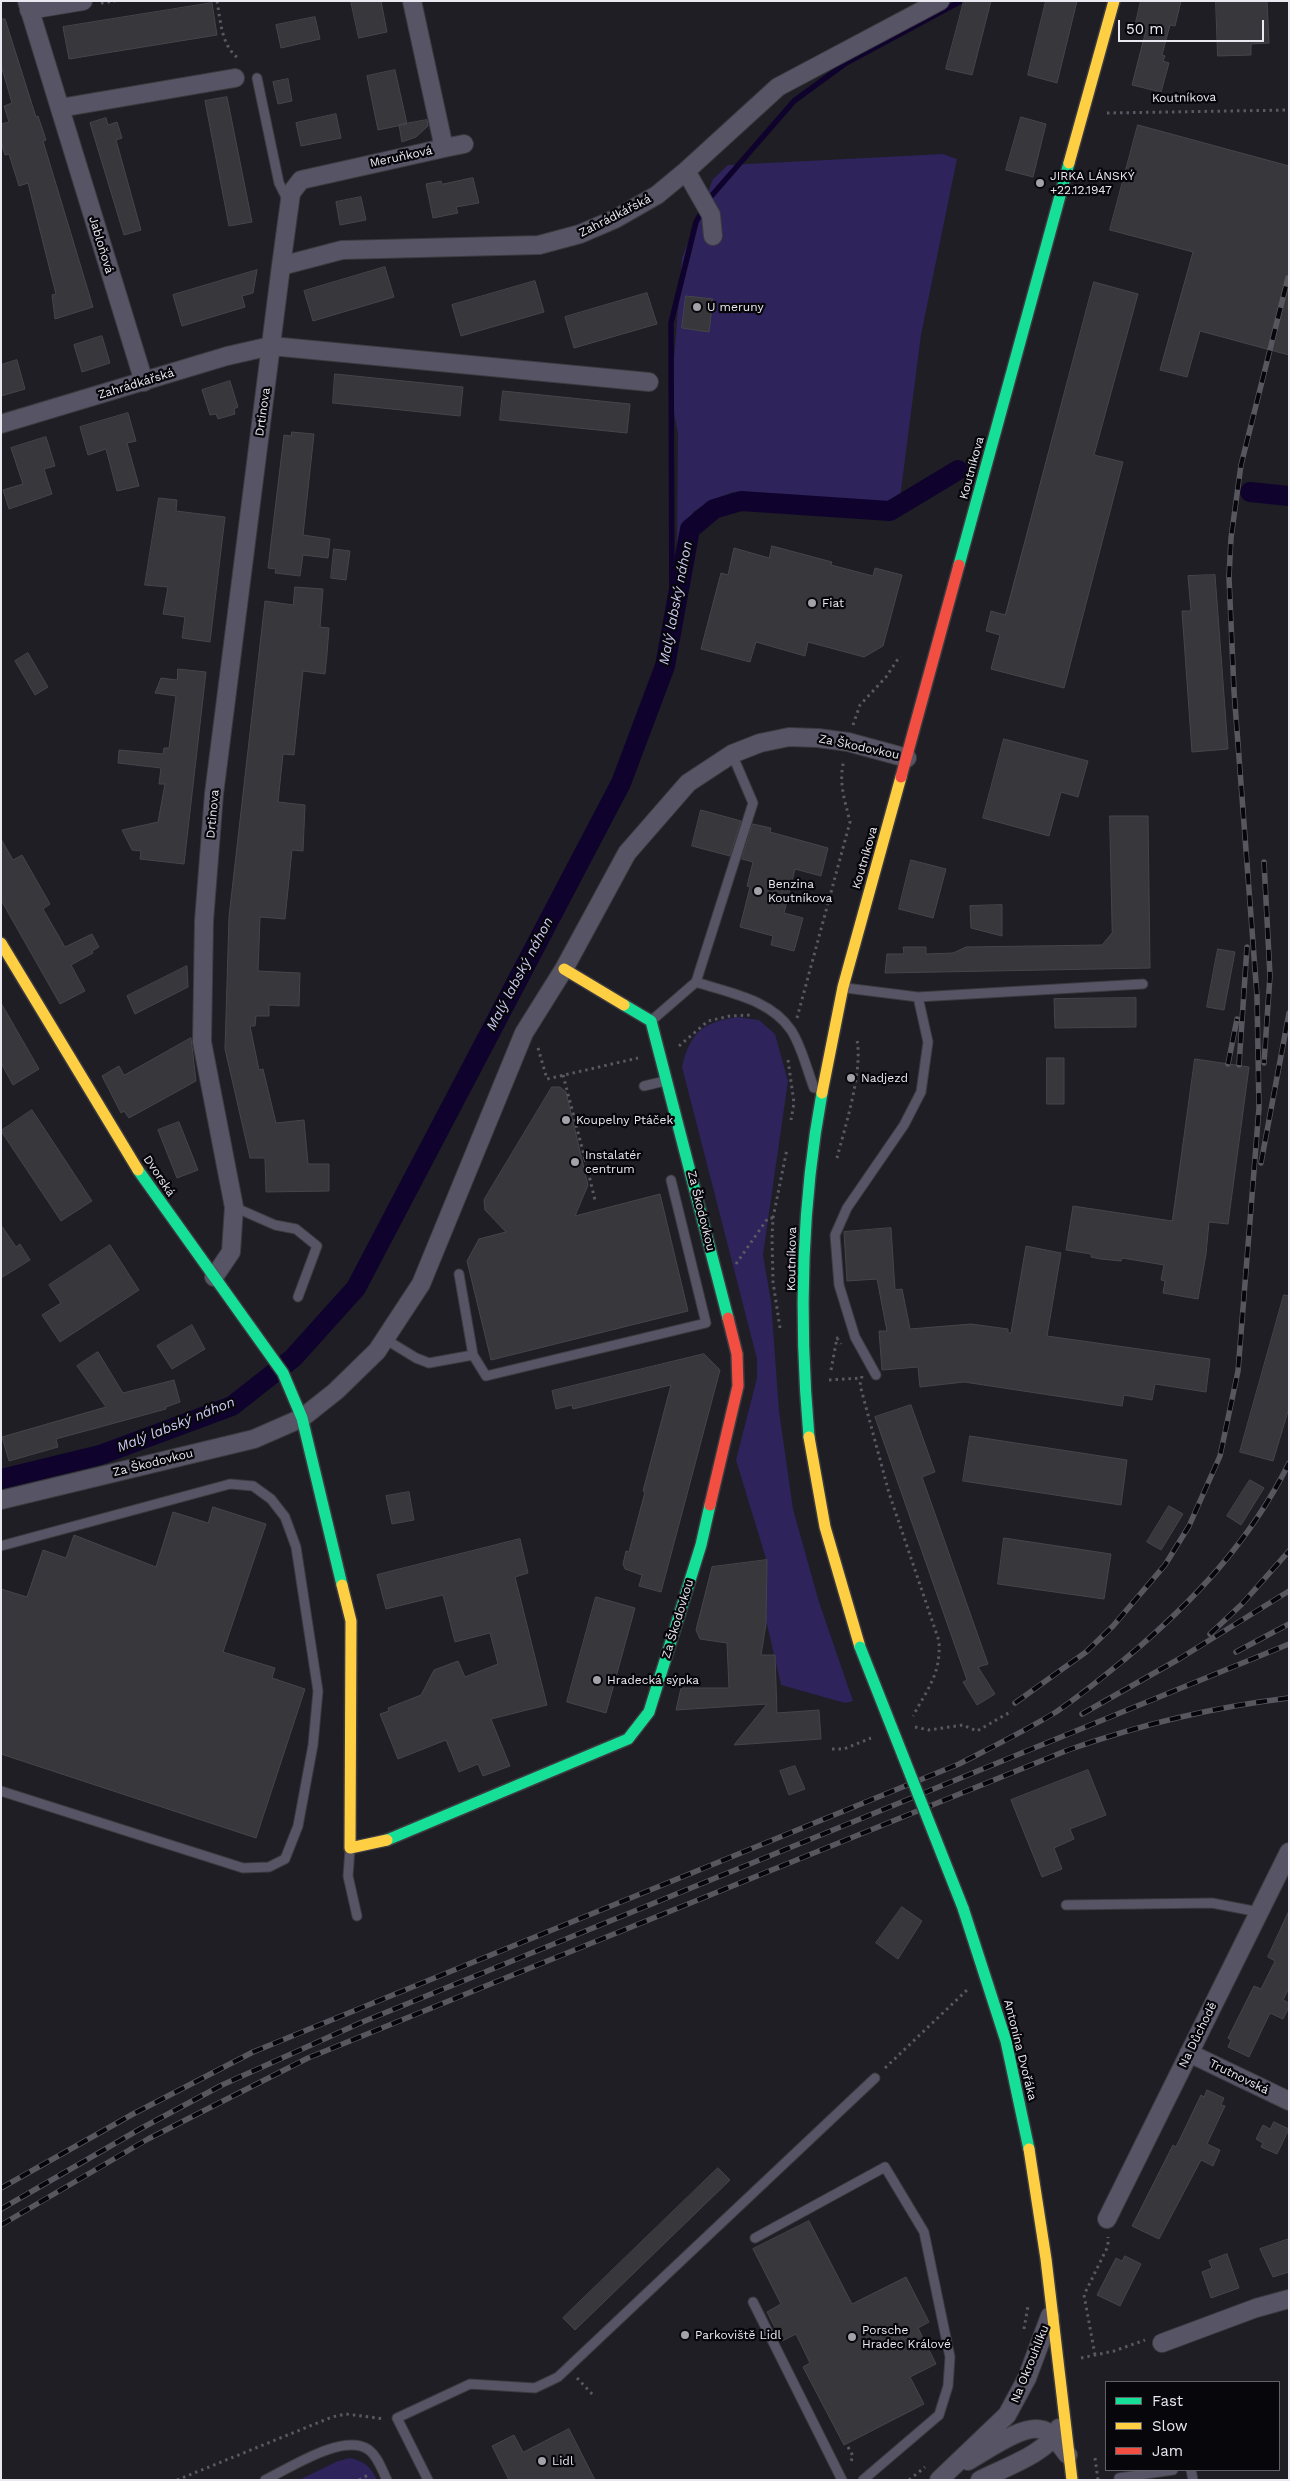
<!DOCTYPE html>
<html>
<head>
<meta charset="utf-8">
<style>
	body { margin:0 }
	#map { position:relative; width:1290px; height:2481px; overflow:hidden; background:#1e1e24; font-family:"Work Sans",sans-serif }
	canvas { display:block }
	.frame { position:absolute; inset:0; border:2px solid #eae9f2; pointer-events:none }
	.legend { position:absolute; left:1105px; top:2381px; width:175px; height:90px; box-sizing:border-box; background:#07060b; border:1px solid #626167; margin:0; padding:6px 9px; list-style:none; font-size:15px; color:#eae9f2 }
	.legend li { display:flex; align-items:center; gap:10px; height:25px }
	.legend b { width:25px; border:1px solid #626167 }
	.scale { position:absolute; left:1118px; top:20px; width:146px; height:22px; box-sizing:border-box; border:2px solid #eae9f2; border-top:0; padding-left:6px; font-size:15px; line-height:18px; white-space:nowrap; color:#eae9f2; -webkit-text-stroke:4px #07060b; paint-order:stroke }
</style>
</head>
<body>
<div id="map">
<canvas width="1290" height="2481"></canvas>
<div class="frame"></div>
<ul class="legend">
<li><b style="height:6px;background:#16e098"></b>Fast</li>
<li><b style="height:6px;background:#ffcf43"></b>Slow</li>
<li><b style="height:6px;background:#f24e42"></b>Jam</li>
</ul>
<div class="scale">50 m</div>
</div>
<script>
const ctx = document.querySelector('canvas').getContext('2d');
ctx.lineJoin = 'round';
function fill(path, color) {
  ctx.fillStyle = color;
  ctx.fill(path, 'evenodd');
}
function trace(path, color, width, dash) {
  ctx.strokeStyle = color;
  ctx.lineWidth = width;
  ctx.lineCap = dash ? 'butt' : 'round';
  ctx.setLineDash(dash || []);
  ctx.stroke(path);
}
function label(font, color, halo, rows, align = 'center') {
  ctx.font = font + ' "Work Sans",sans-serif';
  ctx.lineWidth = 4.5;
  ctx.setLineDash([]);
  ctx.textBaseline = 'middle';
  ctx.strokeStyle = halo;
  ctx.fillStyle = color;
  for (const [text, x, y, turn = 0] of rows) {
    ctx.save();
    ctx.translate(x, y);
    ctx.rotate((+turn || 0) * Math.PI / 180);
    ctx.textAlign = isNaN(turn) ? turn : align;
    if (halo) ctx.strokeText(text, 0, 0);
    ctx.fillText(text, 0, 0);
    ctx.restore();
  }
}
fill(new Path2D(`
	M943,154L957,159L921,335L900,498L879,505L733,492L710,501L693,512L677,548L678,434L671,397L682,258L713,179L728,165Z
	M738,1017L759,1020L775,1034L788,1081L763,1255L771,1301L779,1411L793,1509L819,1602L853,1701L845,1703L781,1685L766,1620L767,1562L736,1460L757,1378V1359L682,1067C690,1032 703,1022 738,1017Z
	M350,2458C364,2461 371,2467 377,2480H299L338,2461Z`), '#2e235a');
trace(new Path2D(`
	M707,201L794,101L846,63L961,1
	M672,628L671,323L696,222L700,215`), '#0f032d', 5.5);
trace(new Path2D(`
	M1250,492L1289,496
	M1,1479L100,1455L232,1406L293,1358L356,1288L621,783L665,666L690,529L714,509L741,501L890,511L958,470`), '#0f032d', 20);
const building = new Path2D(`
	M351,1H381L387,32L359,38Z
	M964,1H991L972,75L946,69Z
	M1046,1H1077L1057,83L1028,75Z
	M1141,1H1181L1175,26L1170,25L1162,55L1165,56L1163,61L1169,63L1161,92L1132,85L1146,30L1135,27Z
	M1216,1H1267L1269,43L1251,44V55L1218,56Z
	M212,3L217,35L69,59L63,27Z
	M315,17L320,39L281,48L276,25Z
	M1,19H5L36,117L38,116L46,140L43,141L93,307L55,319L52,295L56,294L28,183L19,186L9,154L5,155L1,142V124L9,122L4,106L12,103L1,65Z
	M395,70L407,124L378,130L367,76Z
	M288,79L292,101L278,104L273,82Z
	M227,97L252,222L229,226L205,101Z
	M336,114L341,138L301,146L296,123Z
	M1021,117L1046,124L1033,177L1006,170Z
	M106,118L108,125L117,122L122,138L116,140L141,230L124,235L90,123Z
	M427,120L428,126L416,137L402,142L399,125Z
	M1138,125L1289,166V355L1200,331L1187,377L1160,370L1193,252L1110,230Z
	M473,178L479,203L456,207L458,213L433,218L426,184L441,181L442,184Z
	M361,197L366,220L340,225L336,202Z
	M385,267L394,297L313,321L304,291Z
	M257,270L253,293L242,296L245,307L182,326L173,295Z
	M535,281L544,312L461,336L452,305Z
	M1094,282L1138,294L1094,455L1123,462L1064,688L991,669L1000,635L986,631L991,611L1005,615Z
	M647,293L657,324L574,348L565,317Z
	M686,296L713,299L709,332L682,328Z
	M102,336L110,363L82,372L74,345Z
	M17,360L25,389L1,396V365Z
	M335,374L463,387L460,416L333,403Z
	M230,381L238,407L234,409L235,414L218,419L216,414L210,415L202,390Z
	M503,391L630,404L627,433L500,420Z
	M128,413L136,441L127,443L139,486L117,491L106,449L88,455L80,427Z
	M292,432L314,434L303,535L330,539L328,558L303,555L300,576L275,573L276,569L268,568L284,435L291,436Z
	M46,437L55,466L44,469L52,494L9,509L3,490L23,484L11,448Z
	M159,498L177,500L176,511L225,517L210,642L182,638L185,617L163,614L168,587L145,585Z
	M772,546L832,562L831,565L873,576L875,568L902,575L883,646L864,657L808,642L805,656L756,642L750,662L701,649L721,573L728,575L734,548L769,558Z
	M334,549L350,551L346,580L331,578Z
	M1215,575L1228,749L1192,752L1182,611H1191L1188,576Z
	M295,587L323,589L320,627L329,628L327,654L325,674L303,671L294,755L283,754L278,802L305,805L303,851L292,850L285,919L260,917L258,971L300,973L299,1006L269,1005V1016H256L255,1026H250L259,1070L263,1069L276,1123L304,1120L308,1164H329V1191L266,1192L265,1158H250L225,1049L229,917L265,601L293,605Z
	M28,653L48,687L35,695L15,661Z
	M178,669L206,672L184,864L140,859L141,851L132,850L122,830L158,822L165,784H159L161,768L118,763L119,750L163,754L164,748H169L176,696L155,693L161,678L177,680Z
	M1004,739L1088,761L1078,797L1061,792L1049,836L983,818Z
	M701,810L741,821L730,856L692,846Z
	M1110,816H1148L1150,968L885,973L887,954H904L903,947H926V954L953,953L966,947L1102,945L1112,933Z
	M753,824L771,828L770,832L828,848L821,876L795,869L784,913L803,918L794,951L771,945L773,936L740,927L750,887L747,886L753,862L742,859Z
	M1,839L13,860L22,855L50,904L43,909L65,947L92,934L99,947L92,951L93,953L71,965L85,991L60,1004L1,900Z
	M911,860L946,869L933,918L899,909Z
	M1002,905V936L971,928L970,906Z
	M1218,949L1235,952L1224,1010L1207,1007Z
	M187,966L188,987L135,1014L127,996Z
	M1136,998V1027L1055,1028L1054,999Z
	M1,1003L39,1069L13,1085L1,1063Z
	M191,1038L196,1081L129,1118L124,1111L121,1113L102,1076L119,1066L124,1075Z
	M1047,1058H1064V1104H1047Z
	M1195,1059L1249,1067L1228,1224L1209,1222L1206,1254L1198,1299L1163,1293L1165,1281L1161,1280L1164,1265L1122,1258L1121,1261L1101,1259L1091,1257V1254L1066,1250L1073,1206L1172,1221Z
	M552,1087H560L566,1092L588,1185L575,1216L660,1194L688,1311L491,1360L467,1261L479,1239L506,1232L485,1210L484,1200Z
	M32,1110L92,1201L61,1221L1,1131Z
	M179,1122L198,1170L177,1178L158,1130Z
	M1,1225L16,1247L20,1244L30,1260L1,1278Z
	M891,1228L895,1290L902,1289L910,1329L971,1324L1008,1329V1333H1011L1026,1246L1061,1253L1047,1336L1210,1359L1206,1392L1155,1384L1152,1400L1124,1395L1122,1406L964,1382L920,1387L918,1367L882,1370L879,1331H887L877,1279L847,1281L844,1232Z
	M110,1245L139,1290L60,1342L42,1315L61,1303L49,1285Z
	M1284,1295L1289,1296V1408L1273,1461L1240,1452Z
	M192,1325L205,1349L172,1369L157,1346Z
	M98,1352L123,1393L174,1380L180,1402L166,1407V1409L56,1439L58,1447L9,1461L2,1437L106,1407L77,1366Z
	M704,1354L720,1370L661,1592L639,1586L642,1575L625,1569L623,1564L626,1551L629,1552L645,1492L643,1491L671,1385L573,1409L572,1405L556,1409L552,1391Z
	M911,1405L935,1472L922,1477L988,1664L978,1667L995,1694L977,1705L963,1682L967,1680L875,1417Z
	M970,1436L1127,1460L1121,1505L963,1481Z
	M1250,1480L1264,1488L1241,1525L1227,1516Z
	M409,1492L414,1520L392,1524L386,1496Z
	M1169,1506L1183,1514L1161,1550L1147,1542Z
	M213,1507L266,1524L223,1652L275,1668L272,1678L305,1689L256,1838L1,1754V1589L27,1597L43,1550L66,1558L74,1535L156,1567L173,1512L208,1523Z
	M1004,1538L1111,1554L1104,1599L998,1584Z
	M520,1539L528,1573L515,1577L547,1705L491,1719L510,1766L483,1776L478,1764L459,1772L446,1740L398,1759L380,1714L389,1711L388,1708L421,1695L434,1670L458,1661L465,1677L498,1664L490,1633L455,1642L443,1595L386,1609L377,1575Z
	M767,1560L766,1624L761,1655H775L777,1713L819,1710L821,1739L734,1745L767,1704L676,1710L681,1688H729L727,1643L700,1639L696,1630L712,1567Z
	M596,1597L635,1608L606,1713L567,1702Z
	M795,1766L805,1789L789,1795L780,1771Z
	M1088,1770L1106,1815L1070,1829L1074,1839L1054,1848L1062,1869L1042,1877L1011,1800Z
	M902,1907L922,1921L898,1959L876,1943Z
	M1289,1911V1988L1283,2000L1289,2003V2007L1283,2019L1270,2013L1249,2057L1228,2047L1231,2040L1228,2038L1254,1986L1261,1989L1275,1961L1268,1957Z
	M1207,2090L1224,2098L1221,2105L1225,2106L1207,2144L1220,2150L1213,2166L1201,2160L1159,2239L1132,2226L1173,2145L1176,2147L1201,2095L1204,2097Z
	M1274,2122L1289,2129L1277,2154L1261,2147L1263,2143L1256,2139L1263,2125L1270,2129Z
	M718,2168L730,2180L575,2330L563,2318Z
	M809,2221L852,2304L906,2277L929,2322L918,2328L936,2364L910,2377L924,2404L844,2445L803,2367L810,2363L796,2334L782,2341L767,2312L781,2304L753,2249Z
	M1289,2239V2272L1273,2277L1260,2249Z
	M1227,2254L1239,2288L1211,2298L1202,2272L1212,2268L1209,2261Z
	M1125,2256L1141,2264L1120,2306L1097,2295L1116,2258L1122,2261Z
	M569,2429L595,2480H509L492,2446L514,2435L523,2452Z`);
fill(building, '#37373c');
trace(building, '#45454a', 1);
const lane = new Path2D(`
	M257,78L279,183L288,201
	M696,982C729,993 770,999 791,1030C802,1047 807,1070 814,1088
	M846,988L918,997L1143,984
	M651,1021L696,982L753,803L732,754
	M644,1086L665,1081
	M234,1207L275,1225L296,1229L317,1246L298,1297
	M385,1339L416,1358L429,1363L473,1355L459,1274
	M473,1355L486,1376L706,1323L671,1180
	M876,1375L855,1337L839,1285L835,1235L847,1208L904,1125L921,1092L928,1042L918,997
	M1,1546L230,1484L253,1486L271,1499L285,1517L296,1547L318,1691L313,1745L298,1826L285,1859L269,1867L243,1868L1,1791
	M350,1849L348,1876L357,1916
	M1066,1905L1212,1903L1259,1912
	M755,2238L885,2167L924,2232L950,2357L948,2386L939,2415L863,2480
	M753,2302L842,2480
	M1191,2470L1193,2480
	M1119,2478L1173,2470
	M265,2480C290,2468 344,2432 369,2450C378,2457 382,2470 387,2480
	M428,2480L397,2418L470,2384L535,2388L558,2377L875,2078`);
const street = new Path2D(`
	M27,1L144,382
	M29,10L83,1
	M60,108L235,78
	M444,148L464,144
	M686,171L711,215L713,236
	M281,266L291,193L301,180L444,148L412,1
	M1,424L227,356L271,346L649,382
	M214,1277L231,1252L234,1207L202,1042L204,921L214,794L281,266L342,250L539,245L580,234L615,219L657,195L686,171L778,87L940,1
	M1,1500L254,1439L302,1418L336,1391L377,1351L421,1284L524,1033L564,969L627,853L688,783L732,754L760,743L789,737L818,738L848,742L907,758
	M1189,2053L1289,2101
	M1107,2219L1289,1852
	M1162,2343L1256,2308L1289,2299
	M968,2461C986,2451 1024,2423 1043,2430C1054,2434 1061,2447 1068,2455
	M939,2480L1007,2415L1027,2378L1050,2316
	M980,2480C1003,2468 1049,2453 1059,2428`);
const fast = new Path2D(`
	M959,565L1069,163
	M624,1005L651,1021L728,1318
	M138,1170L283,1373L302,1418L342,1585
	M809,1437C799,1324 801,1206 822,1093
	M387,1840L628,1739L649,1712L701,1545L710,1505
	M963,1908L1006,2041L1029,2149`);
const slow = new Path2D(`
	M1069,163L1114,1
	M1,943L138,1170
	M564,969L624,1005
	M822,1093L843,987L901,777
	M809,1437L825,1527L860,1647
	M342,1585L351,1621L350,1848L387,1840
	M1029,2149L1046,2259L1072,2480`);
const jam = new Path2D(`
	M901,777L959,565
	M710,1505L738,1386L737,1354L728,1318`);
trace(lane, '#3b3b40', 11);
trace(street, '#3b3b40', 20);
trace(fast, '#3b3b40', 14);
trace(slow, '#3b3b40', 14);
trace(jam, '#3b3b40', 14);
trace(new Path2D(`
	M217,1C221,23 221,45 239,59
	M101,3L115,1
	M1107,113L1289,110
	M853,725L860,705L886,677L900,656
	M797,1018L850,822C845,800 838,783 844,760
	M679,1046L708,1021L730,1016L750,1015
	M538,1048L547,1079L638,1058
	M788,1060L794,1103L791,1120
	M563,1075L585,1159L612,1152
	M837,1158C845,1127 863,1071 857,1040
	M585,1159L595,1200
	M736,1264L768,1218H773
	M780,1328L773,1282L772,1238L773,1218L787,1149
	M831,1370L837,1338L841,1344
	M862,1376L860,1385L889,1493L939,1641C941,1674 928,1688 913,1716
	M829,1380L861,1378
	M915,1727L929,1730L963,1725L977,1731L1012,1711
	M832,1749H844L871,1738
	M885,2068L967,1990
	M1024,2329L1028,2306
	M1095,2355L1084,2295L1108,2246V2237
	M1081,2358L1114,2351L1145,2340
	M577,2378L594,2396
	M848,2447L853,2456L850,2464
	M1095,2458L1098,2480
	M177,2480L332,2417L346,2414L385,2419
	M359,2480L370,2474
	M909,2480L925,2467`), '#595863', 3, [2.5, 4]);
trace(lane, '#575565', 9);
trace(street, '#575565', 18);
trace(fast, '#16e098', 11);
trace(slow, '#ffcf43', 11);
trace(jam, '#f24e42', 11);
const rail = new Path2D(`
	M1264,862L1270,976L1264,1063
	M1228,1064L1237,1019
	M1239,1065L1247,947
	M1261,1163L1289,1013
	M1210,1634L1242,1604L1289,1551
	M1236,1652L1289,1624
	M1015,1703L1086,1652L1113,1626L1165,1565L1189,1526L1220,1456L1238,1371L1259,1108L1257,996L1234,691L1229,577L1231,538L1241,465L1288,278
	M1082,1714L1179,1659L1289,1591
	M1,2188L133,2114L253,2052L959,1764C992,1747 1025,1731 1056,1712C1080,1696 1103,1677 1125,1659C1193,1602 1249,1543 1289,1463
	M1,2209L140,2129L222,2085L360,2023L1289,1644
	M1,2225L148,2139L308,2058L1068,1750C1139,1725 1213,1707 1289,1698`);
trace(rail, '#585760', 5.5);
trace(rail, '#07060b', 4, [11]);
const fastBridge = new Path2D(`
	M860,1647L963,1908`);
trace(fastBridge, '#3b3b40', 14, []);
trace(fastBridge, '#16e098', 11);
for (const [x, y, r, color] of [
	[1040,183,5,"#a3a2aa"],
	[697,307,5,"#a3a2aa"],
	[812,603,5,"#a3a2aa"],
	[758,891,5,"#a3a2aa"],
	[851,1078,5,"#a3a2aa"],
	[566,1120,5,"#a3a2aa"],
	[575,1162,5,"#a3a2aa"],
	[597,1680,5,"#a3a2aa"],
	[685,2335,5,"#a3a2aa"],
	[852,2337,5,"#a3a2aa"],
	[542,2461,5,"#a3a2aa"]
]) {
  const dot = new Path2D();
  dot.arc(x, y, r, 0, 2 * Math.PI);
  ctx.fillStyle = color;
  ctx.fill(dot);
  trace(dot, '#07060b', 2);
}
label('12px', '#eae9f2', '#07060b', [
	["Koutníkova",1184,98,-1],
	["Meruňková",401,157,-12],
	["Zahrádkářská",615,216,-27],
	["Jabloňová",101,245,73],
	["Zahrádkářská",136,384,-17],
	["Drtinova",263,412,-82],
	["Koutníkova",972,468,-75],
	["Za Škodovkou",859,747,12],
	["Drtinova",213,814,-85],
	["Koutníkova",865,858,-74],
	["Dvorská",159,1176,56],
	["Za Škodovkou",701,1211,76],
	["Koutníkova",792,1259,-89],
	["Za Škodovkou",153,1463,-14],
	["Za Škodovkou",678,1619,-73],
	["Na Důchodě",1198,2035,-64],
	["Antonína Dvořáka",1020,2050,76],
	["Trutnovská",1239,2077,26],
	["Na Okrouhlíku",1030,2364,-68]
]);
label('12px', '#eae9f2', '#07060b', [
	["JIRKA LÁNSKÝ",1050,176],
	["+22.12.1947",1050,190],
	["U meruny",707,307],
	["Fiat",822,603],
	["Benzina",768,884],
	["Koutníkova",768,898],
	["Nadjezd",861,1078],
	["Koupelny Ptáček",576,1120],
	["Instalatér",585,1155],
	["centrum",585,1169],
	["Hradecká sýpka",607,1680],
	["Porsche",862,2330],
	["Hradec Králové",862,2344],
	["Parkoviště Lidl",695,2335],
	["Lidl",552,2461]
], 'left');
label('italic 14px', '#cecbf5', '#07060b', [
	["Malý labský náhon",676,603,-79],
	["Malý labský náhon",520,974,-62],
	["Malý labský náhon",176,1425,-22]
]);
</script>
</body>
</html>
